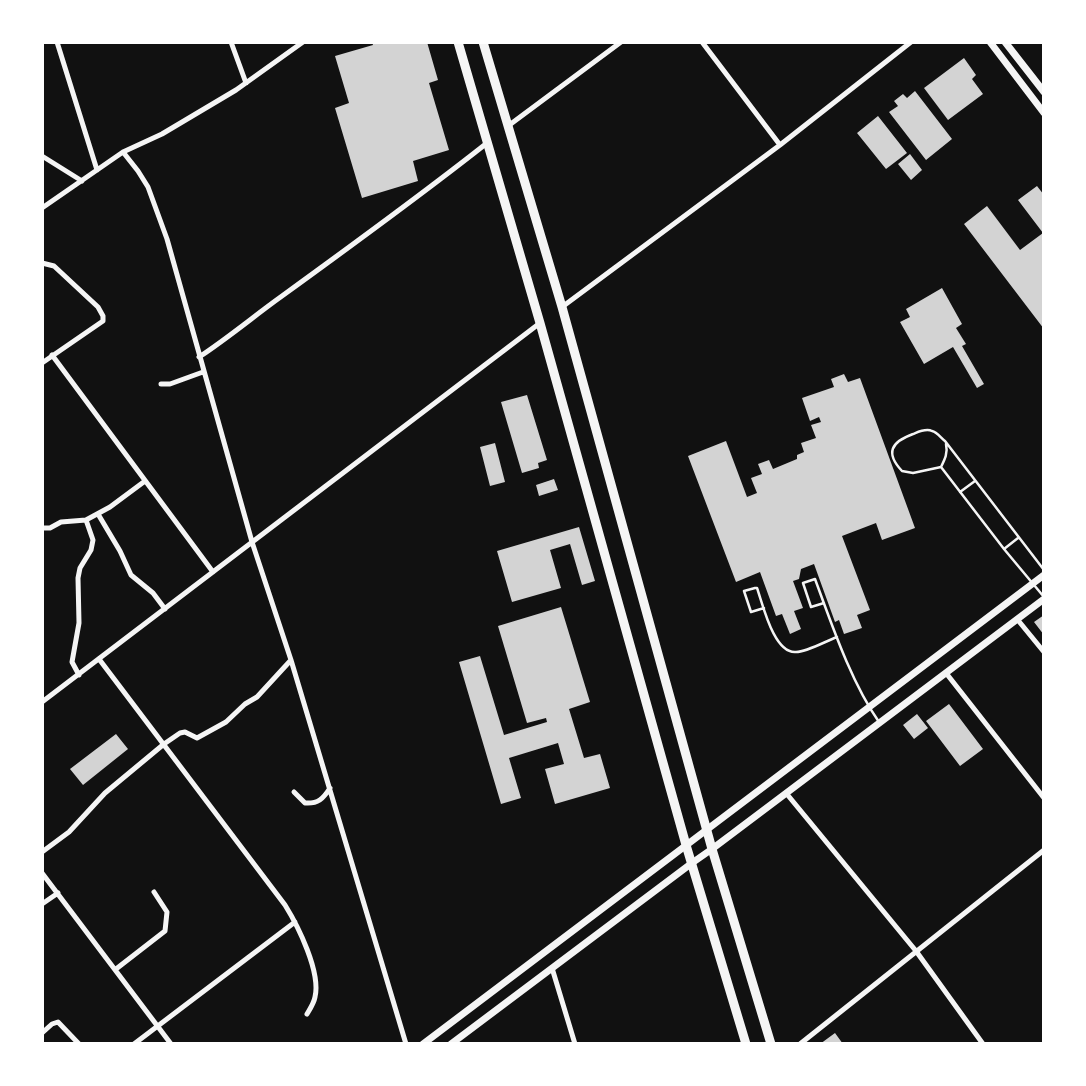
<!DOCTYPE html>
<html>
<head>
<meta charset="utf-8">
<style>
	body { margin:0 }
	#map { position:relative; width:1086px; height:1086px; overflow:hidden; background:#111; font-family:"Exo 2",sans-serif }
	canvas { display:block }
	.frame { position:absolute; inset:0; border:44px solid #fff; pointer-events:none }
</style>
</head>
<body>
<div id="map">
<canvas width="1086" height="1086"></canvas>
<div class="frame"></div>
</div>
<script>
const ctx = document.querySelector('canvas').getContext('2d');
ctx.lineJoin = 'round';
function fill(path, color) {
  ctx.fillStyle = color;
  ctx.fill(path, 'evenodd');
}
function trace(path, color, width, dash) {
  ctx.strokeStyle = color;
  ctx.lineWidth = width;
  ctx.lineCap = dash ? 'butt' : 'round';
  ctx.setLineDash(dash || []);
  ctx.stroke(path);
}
fill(new Path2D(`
	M372,42H427L438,80L429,83L449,150L413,161L418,181L362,198L335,108L349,103L335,56L373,45Z
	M964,58L976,75L972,79L983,94L948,120L924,88Z
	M915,91L952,139L926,160L889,112L898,106L894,101L903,94L907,98Z
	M878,116L907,153L886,169L857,133Z
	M910,154L922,170L911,180L898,164Z
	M1037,186L1044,195V329L964,224L987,206L1020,250L1043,233L1018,200Z
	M942,288L962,324L956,328L966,344L962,346L984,384L977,388L953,347L924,364L900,322L910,317L906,309Z
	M844,374L848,382L860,378L915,528L882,540L876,523L842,536L870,610L857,615L862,628L844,634L839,620L835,622L814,564L801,569L799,579L793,581L803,608L794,611L801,629L790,634L782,614L776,616L760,572L736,582L688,456L726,441L747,497L757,493L751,478L762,474L758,464L769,460L773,469L797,459V455L804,452L801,443L816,438L811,425L821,422L819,417L810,421L802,398L834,387L831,379Z
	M527,395L547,460L538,463L539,468L522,473L501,402Z
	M495,443L505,482L490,486L480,447Z
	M554,479L558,490L539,496L536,485Z
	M579,527L595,581L582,585L570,544L550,550L561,588L512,602L497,551Z
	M561,607L590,702L569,709L584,758L600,754L610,788L555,804L545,769L564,764L558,743L509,758L521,798L501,804L459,662L480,656L504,735L547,722L546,718L527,723L498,626Z
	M1044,615V635L1034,622Z
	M949,704L983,749L960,766L926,721Z
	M917,714L928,728L914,739L903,725Z
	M116,734L128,749L83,785L70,769Z
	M835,1033L843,1044H820Z`), '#d3d3d3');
trace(new Path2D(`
	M941,467C945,459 948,453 946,444
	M960,492L975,481
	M1004,549L1018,538
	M1044,570L945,441C941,438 937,432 932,431C926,428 918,432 913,434C891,442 885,453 902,471L913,473L941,467L1004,549L1044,597
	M824,603L811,607L803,583L815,579C832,625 851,682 879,722
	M764,608L751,612L744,591L755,588H757C763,605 774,654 796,652C807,652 826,641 837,637`), '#f5f5f5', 2.5);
trace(new Path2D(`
	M57,42L97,170
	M231,42L246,83
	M702,42L780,145
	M508,126L621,42
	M123,152L138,171L148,187L167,239L252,542L291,660L406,1044
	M42,156L82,181
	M42,208L123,152L162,134L236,90L303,42
	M42,263L54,266L98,307L103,316V321L42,363
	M562,307L780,145L911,42
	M52,355L213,572
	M199,357C228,338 254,316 282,296C351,246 420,196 487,143
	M161,384H170L203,372
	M98,514L120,551L131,575L153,593L165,609
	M42,528H50L61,522L86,520L110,507L145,481
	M1017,619L1044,652
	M99,659L285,905C298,926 321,972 315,997C314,1003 310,1009 307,1014
	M946,673L1044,798
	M79,675L72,662L79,623L78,578L80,568L91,550L93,540L86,520
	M42,702L540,323
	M294,792L305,803C318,804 323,799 330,788
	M786,793L916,951L983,1044
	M42,852L69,832L105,793L164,744L180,733L185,732L197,738L226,722L245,704L257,697L291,660
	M42,873L171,1044
	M42,904L58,893
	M552,968L575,1044
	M116,969L165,931L167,912L154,892
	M42,1033L52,1024L58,1022L79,1044
	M134,1044L295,922
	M800,1044L1044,850`), '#f5f5f5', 5);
trace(new Path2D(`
	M990,42L1044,113
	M1005,42L1044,92
	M423,1044L1044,575
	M451,1044L692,863L712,849L1044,599`), '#f5f5f5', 7);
trace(new Path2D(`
	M458,42L540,323L686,845L746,1044
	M483,42L562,307L712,849L771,1044`), '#f5f5f5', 9);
</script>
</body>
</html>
